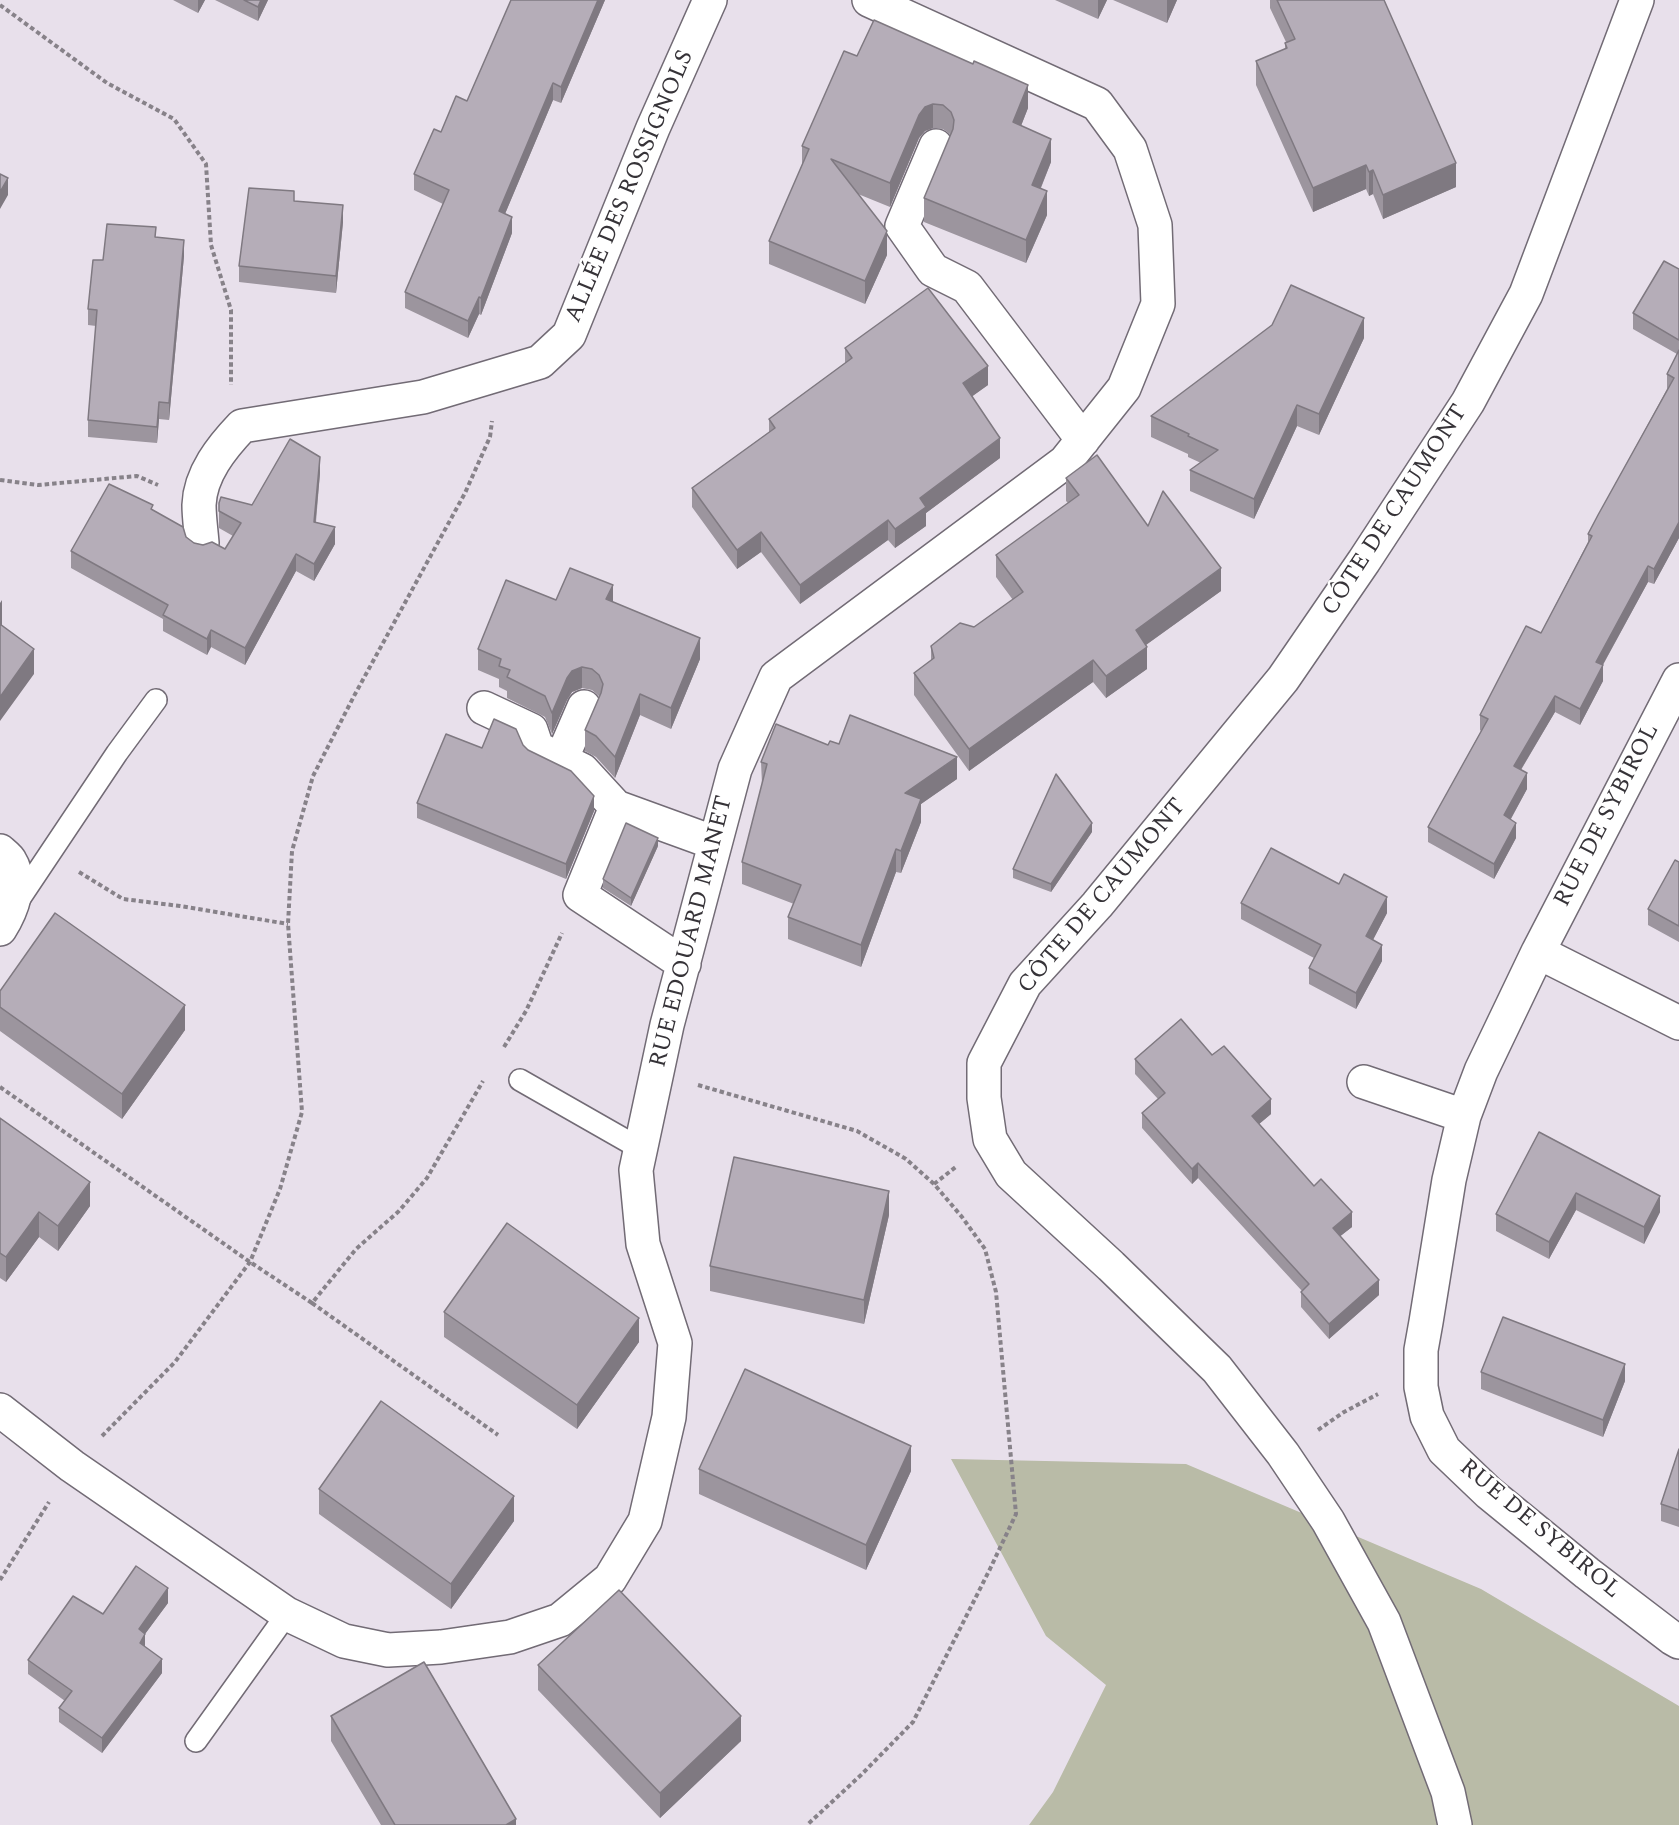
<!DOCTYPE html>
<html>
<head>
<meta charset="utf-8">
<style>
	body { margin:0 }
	canvas { display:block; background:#e8e0eb }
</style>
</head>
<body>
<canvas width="1679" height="1825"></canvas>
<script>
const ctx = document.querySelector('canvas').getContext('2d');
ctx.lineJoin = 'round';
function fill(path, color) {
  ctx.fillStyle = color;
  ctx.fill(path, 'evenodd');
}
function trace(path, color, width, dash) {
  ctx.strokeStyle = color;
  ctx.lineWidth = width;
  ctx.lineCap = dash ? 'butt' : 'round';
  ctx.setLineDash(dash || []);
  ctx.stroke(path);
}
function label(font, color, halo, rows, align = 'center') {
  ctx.font = font + ' Spectral,serif';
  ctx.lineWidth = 5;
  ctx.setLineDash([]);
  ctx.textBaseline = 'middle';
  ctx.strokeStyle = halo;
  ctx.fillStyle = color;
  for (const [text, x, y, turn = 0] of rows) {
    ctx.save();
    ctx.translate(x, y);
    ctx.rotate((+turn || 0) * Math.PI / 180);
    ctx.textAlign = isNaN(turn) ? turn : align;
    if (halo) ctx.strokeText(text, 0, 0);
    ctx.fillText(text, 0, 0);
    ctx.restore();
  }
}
fill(new Path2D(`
	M951,1459L1186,1464L1481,1589L1679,1706V1825H1029L1053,1792L1106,1685L1046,1636Z`), '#b9bba7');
const lane = new Path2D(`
	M16,904L117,753L156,700
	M520,1080L641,1149
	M196,1741L287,1614`);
const street = new Path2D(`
	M936,146L902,226L933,270L967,287L1083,440
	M202,543C201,530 199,517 199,505C200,474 222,447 242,426L423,397L540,362L569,335L653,128L710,0
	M1679,680L1538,952L1481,1071L1464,1116L1449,1180L1426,1322L1421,1350V1387L1427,1416L1444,1450L1489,1493L1587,1573L1672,1638L1679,1642
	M484,708L531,730L537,748L582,770L616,807L715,843
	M561,760L584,707
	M616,807L580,895L684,964
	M0,851C3,854 8,857 10,861C23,882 12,910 0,929
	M1538,952L1679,1023
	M1364,1082L1464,1116
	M0,1410L72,1466L287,1614L344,1641L388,1650L441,1647L510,1637L560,1620L610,1579L645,1521L669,1417L675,1343L643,1244L636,1170L667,1025L735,769L776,677L1065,462L1124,388L1158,304L1155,225L1130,149L1097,104L869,0
	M1455,1825L1448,1792L1384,1622L1328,1521L1283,1454L1217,1369L1111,1266L1011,1174L990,1139L984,1098V1063L1025,984L1097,905L1283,679L1364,561L1468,402L1526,294L1637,0`);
trace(lane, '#726b75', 24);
trace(street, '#726b75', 36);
trace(new Path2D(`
	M0,5L107,83L174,119L206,164L211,245L231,310V385
	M0,480L38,485L137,476L158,485
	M79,872L123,899L180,906L288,924
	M504,1047L526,1011L562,933
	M698,1085L857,1131L906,1159L934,1184L962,1217L985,1249L996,1292L1016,1514L990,1569L913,1722L861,1775L807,1825
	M0,1087L250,1262L312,1303L356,1249L399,1211L427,1178L483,1081
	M934,1184L957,1166
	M312,1303L498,1435
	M1318,1430L1344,1412L1378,1394
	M102,1436L175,1362L250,1262L280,1189L302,1112L288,924L292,851L313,776L354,696L465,493L490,437L492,421
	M0,1580L49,1502`), '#878289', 4, [4.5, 3]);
trace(lane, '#fff', 21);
trace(street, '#fff', 33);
fill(new Path2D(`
	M173,0H205L198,13Z
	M215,0H268L258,21Z
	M511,0H605L561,103L553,100L505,214L512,233L481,315L479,314L468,338L405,308V292L443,204L414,190V174L441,132L467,101Z
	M1055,0H1107L1098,19Z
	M1113,0H1177L1167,23Z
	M1270,0H1384L1456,187L1383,219L1373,194L1369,196L1366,189L1313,212L1256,85V61L1285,49V43L1286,42L1270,8Z
	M857,56L1028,108L1021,126L1051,162L1041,188L1047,215L1026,263L924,222V198L951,135L943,129L933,128L925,131L919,138L890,207L858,194L887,255L865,304L769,264V241L802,166V146Z
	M294,201L343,222L336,293L239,282V266Z
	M156,237L184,256L169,420L159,419L157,443L88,437V420L96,326L88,325V309L103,260Z
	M1679,269V538L1654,584L1648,582L1603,665V681L1580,725L1555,712L1521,770L1527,789L1511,819L1516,838L1494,879L1428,842V827L1481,731L1480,730V715L1541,633L1588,542V534L1667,389V374L1677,354L1633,329V313Z
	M1364,338L1319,435L1297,426L1254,519L1190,491V470L1201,463L1188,457V454L1151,437V416Z
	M845,348L988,385L972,396L1000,458L926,513V526L895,548L888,540L800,604L761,552L737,569L692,507V488L769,432V419L845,363Z
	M320,473L316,522L335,544L314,581L296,571L245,665L211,647L207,655L163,631V619L71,568V551L153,510L194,543L225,549L233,536L219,528V503L252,505Z
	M1066,478L1148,526L1221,591L1146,645L1147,669L1106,698L1093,682L969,771L914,695V673L931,660V646L974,627L1013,600L996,577V555L1068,503L1066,501Z
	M556,600L613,602L700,659L671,729L640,715L615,778L596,757L585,751V730L600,697L592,690L582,688L572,692L567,700L552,734L545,717L507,698V691L499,687V679L478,670V649Z
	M523,745L594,811L566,879L417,818V803L482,748Z
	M828,745L957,779L921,804V822L901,873L896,872L861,967L788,939V917L794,904L742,884V862L762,784L761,762Z
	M1092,832L1051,892L1013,878V869Z
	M658,846L631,906L603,888V879Z
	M1679,862V942L1648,925V909Z
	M1241,903L1387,913L1373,940L1382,961L1356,1009L1309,984V968L1314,958L1241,919Z
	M0,991L185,1030L122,1119L0,1031Z
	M1212,1055L1271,1114L1259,1124L1314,1186L1352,1227L1340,1236L1379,1295L1329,1339L1301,1307V1292L1302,1291L1198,1178L1192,1184L1142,1128V1113L1158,1099L1135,1074V1059Z
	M0,1118L90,1206L58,1251L39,1237L6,1282L0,1278Z
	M1539,1132L1660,1212L1644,1244L1576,1210L1549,1259L1496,1231V1214Z
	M889,1215L864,1324L710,1291V1266Z
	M444,1312L639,1342L577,1429L444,1337Z
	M1481,1372L1625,1381L1603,1437L1481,1389Z
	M1679,1449V1527L1661,1521V1504Z
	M699,1469L911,1471L866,1570L699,1494Z
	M319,1489L514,1521L451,1609L319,1514Z
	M168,1603L145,1634V1647L162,1673L102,1753L59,1722V1708L65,1701L28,1674V1660L103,1614Z
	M538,1665L741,1741L660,1818L538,1690Z
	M331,1716L516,1825H381L331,1741Z`), '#9c959e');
fill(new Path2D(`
	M198,0H205L198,13Z
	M261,0H268L258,21V7Z
	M598,0H605L561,103V87Z
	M1098,0H1107L1098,19Z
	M1167,0H1177L1167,23Z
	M553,83V100L499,228V211Z
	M1028,85V108L1013,146V122Z
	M933,104V128L925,131L919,138L890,207V183L919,115L925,107Z
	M1051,139V162L1032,209V185Z
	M1456,163V187L1383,219V195Z
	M1366,165V189L1313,212V188Z
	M1373,170V194L1369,196V172Z
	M8,178V195L0,209V192Z
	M1047,191V215L1026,263V240Z
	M343,205V222L336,293V276Z
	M512,217V233L481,315V298Z
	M887,231V255L865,304V281Z
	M184,240V256L169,420V403Z
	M479,297V314L468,338V321Z
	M1364,318V338L1319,435V414Z
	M988,366V385L963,403V383Z
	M159,402V419L157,443V427Z
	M1297,405V426L1254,519V499Z
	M1000,438V458L926,513V526L895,548V529L920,498Z
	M320,457V473L314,538V522Z
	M888,520V540L800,604V585Z
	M1679,522V538L1654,584V569Z
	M335,527V544L314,581V564Z
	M761,532V552L737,569V550Z
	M296,554V571L245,665V648Z
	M1648,566V582L1596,677V662Z
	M1221,568V591L1136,652V630Z
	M613,585V606L606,599Z
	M2,600V625L0,628V603Z
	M211,630V647L207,655V639Z
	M700,638V659L671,729V708Z
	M1147,647V669L1106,698V676Z
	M34,649V674L0,721V697Z
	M1093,660V682L969,771V749Z
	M1603,665V681L1580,725V709Z
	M582,667V688L572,692L567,700L552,734V713L567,678L572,671Z
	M640,694V715L615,778V757Z
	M1555,696V712L1514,781V766Z
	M957,757V779L921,804V822L901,873V851L905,793Z
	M1527,773V789L1504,831V815Z
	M594,796V811L566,879V864Z
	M1092,823V832L1051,892V884Z
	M1516,823V838L1494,879V864Z
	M658,838V846L631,906V898Z
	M896,849V872L861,967V945Z
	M1387,897V913L1366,953V936Z
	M1382,945V961L1356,1009V993Z
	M185,1005V1030L122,1119V1094Z
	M1271,1099V1114L1252,1130V1116Z
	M1198,1163V1178L1192,1184V1169Z
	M90,1182V1206L58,1251V1226Z
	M889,1191V1215L864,1324V1300Z
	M1576,1193V1210L1549,1259V1242Z
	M1660,1196V1212L1644,1244V1227Z
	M39,1212V1237L6,1282V1257Z
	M1352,1212V1227L1333,1242V1228Z
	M1379,1280V1295L1329,1339V1324Z
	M639,1318V1342L577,1429V1405Z
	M1625,1364V1381L1603,1437V1420Z
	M911,1446V1471L866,1570V1545Z
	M514,1496V1521L451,1609V1584Z
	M168,1588V1603L145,1634V1648L140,1657L139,1629Z
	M162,1659V1673L102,1753V1738Z
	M741,1716V1741L660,1818V1793Z
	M516,1819V1825H506Z`), '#7f7981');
const building = new Path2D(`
	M244,0H261L258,7Z
	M511,0H598L561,87L553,83L499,211L512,217L481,298L479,297L468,321L405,292L449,190L414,174L434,129L441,132L456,96L467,101Z
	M1277,0H1384L1456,163L1383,195L1373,170L1369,172L1366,165L1313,188L1256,61L1287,48L1285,43L1295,39Z
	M874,20L973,64L974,61L1028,85L1013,122L1051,139L1032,185L1047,191L1026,240L924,198L953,129L954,120L951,112L943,105L933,104L925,107L919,115L890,183L831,159L887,231L865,281L769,241L809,149L802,146L844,51L857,56Z
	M0,174L8,178L0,192Z
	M249,188L294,191V201L343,205L336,276L239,266Z
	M107,224L156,227L155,237L184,240L169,403L159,402L157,427L88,420L97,310L88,309L93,260H103Z
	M1664,261L1679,269V340L1633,313Z
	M1291,285L1364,318L1319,414L1297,405L1254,499L1190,470L1218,450L1188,436L1189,434L1151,416L1272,325Z
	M928,288L988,366L963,383L1000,438L920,498L926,507L895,529L888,520L800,585L761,532L737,550L692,488L775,428L769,419L852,358L845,348Z
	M1679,350V522L1654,569L1648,566L1596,662L1603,665L1580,709L1555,696L1514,766L1527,773L1504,815L1516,823L1494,864L1428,827L1488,719L1480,715L1526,626L1541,633L1592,536L1588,534L1598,515L1674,378L1667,374Z
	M290,439L320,457L314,522L335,527L314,564L296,554L245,648L211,630L207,639L163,615L168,605L71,551L109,484L153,505L151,509L183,527L186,537L194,543L203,545L212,542L225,549L241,523L219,511V503L221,497L252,505Z
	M1097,455L1148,526L1163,491L1221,568L1136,630L1147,647L1106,676L1093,660L969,749L914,673L934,658L931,646L960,623L974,627L1023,592L996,555L1079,495L1066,478Z
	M570,568L613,585L606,599L700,638L671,708L640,694L615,757L596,736L585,730L601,693L603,684L599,675L592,669L582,667L572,671L567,678L552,713L545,696L507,677L510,670L499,666L501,659L478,649L506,580L556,600Z
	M0,624L34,649L0,697Z
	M850,715L957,757L905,793L921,799L901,851L896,849L861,945L788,917L801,885L742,862L767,764L761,762L776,724L828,745L830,741L839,744Z
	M494,719L516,729L523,745L528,750L571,771L594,796L566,864L417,803L446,734L482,748Z
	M1056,774L1092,823L1051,884L1013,869Z
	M626,823L658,838L631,898L603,879Z
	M1271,848L1339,884L1344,874L1387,897L1366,936L1382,945L1356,993L1309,968L1321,945L1241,903Z
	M1675,860L1679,862V926L1648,909Z
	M55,913L185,1005L122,1094L0,1007V991Z
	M1181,1019L1212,1055L1224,1046L1271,1099L1252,1116L1314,1186L1321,1179L1352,1212L1333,1228L1379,1280L1329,1324L1301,1292L1309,1284L1198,1163L1192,1169L1142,1113L1165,1093L1135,1059Z
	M0,1118L90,1182L58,1226L39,1212L6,1257L0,1253Z
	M1539,1132L1660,1196L1644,1227L1576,1193L1549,1242L1496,1214Z
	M734,1157L889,1191L864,1300L710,1266Z
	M507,1223L639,1318L577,1405L444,1312Z
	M1503,1317L1625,1364L1603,1420L1481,1372Z
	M745,1369L911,1446L866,1545L699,1469Z
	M381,1401L514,1496L451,1584L319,1489Z
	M1679,1449V1510L1661,1504Z
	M136,1566L168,1588L139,1629L145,1634L140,1643L162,1659L102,1738L59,1708L72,1691L28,1660L73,1596L103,1614Z
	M619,1590L741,1716L660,1793L538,1665Z
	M424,1662L516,1819L506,1825H395L331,1716Z`);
fill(building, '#b5adb8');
trace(building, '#7f7981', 1.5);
label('24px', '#363338', '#fff', [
	["ALLÉE DES ROSSIGNOLS",631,187,-67],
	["CÔTE DE CAUMONT",1396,511,-57],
	["RUE DE SYBIROL",1608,816,-63],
	["CÔTE DE CAUMONT",1103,897,-50],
	["RUE EDOUARD MANET",693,932,-76],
	["RUE DE SYBIROL",1539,1530,40]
]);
</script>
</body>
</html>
